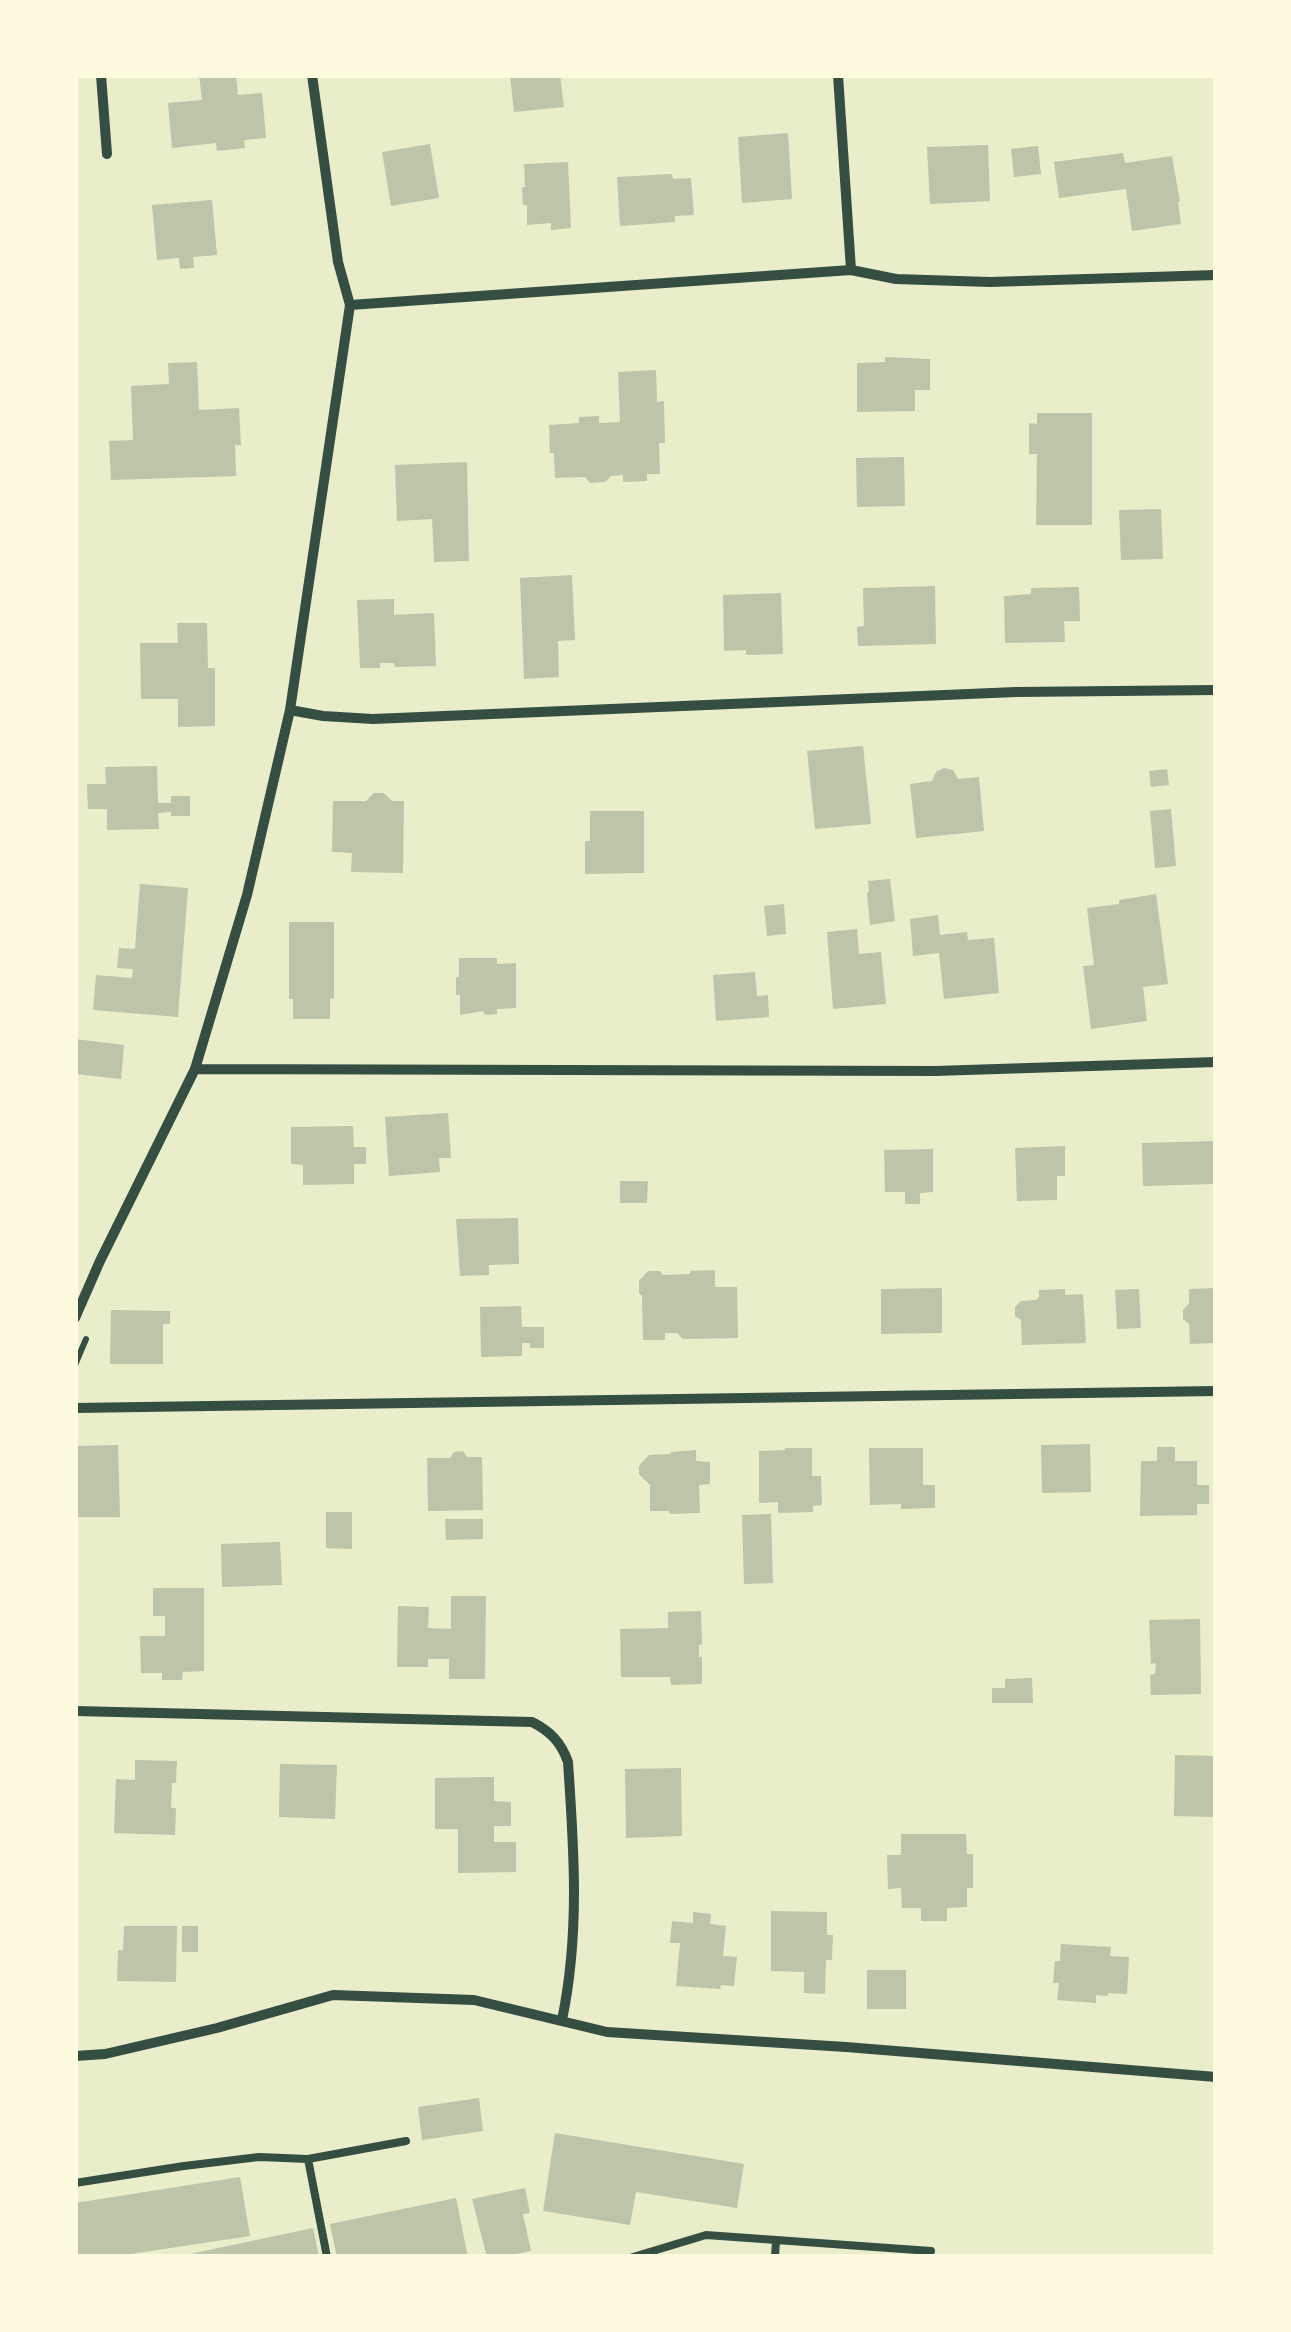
<!DOCTYPE html>
<html>
<head>
<meta charset="utf-8">
<style>
	body { margin:0 }
	#map { position:relative; width:1291px; height:2332px; overflow:hidden; background:#e9edc9; font-family:Rubik,sans-serif }
	canvas { display:block }
	.frame { position:absolute; inset:0; border:78px solid #fefae0; pointer-events:none }
</style>
</head>
<body>
<div id="map">
<canvas width="1291" height="2332"></canvas>
<div class="frame"></div>
</div>
<script>
const ctx = document.querySelector('canvas').getContext('2d');
ctx.lineJoin = 'round';
function fill(path, color) {
  ctx.fillStyle = color;
  ctx.fill(path, 'evenodd');
}
function trace(path, color, width, dash) {
  ctx.strokeStyle = color;
  ctx.lineWidth = width;
  ctx.lineCap = dash ? 'butt' : 'round';
  ctx.setLineDash(dash || []);
  ctx.stroke(path);
}
fill(new Path2D(`
	M199,75H236L238,95L262,93L266,138L244,140L245,148L217,151L216,143L172,148L168,103L202,100Z
	M510,75H560L564,107L514,112Z
	M788,133L792,199L742,203L738,137Z
	M430,144L439,198L391,206L382,152Z
	M988,145L990,201L930,204L927,147Z
	M1038,146L1041,174L1014,177L1011,149Z
	M1123,153L1125,163L1172,156L1180,202H1178L1181,224L1132,231L1126,189L1059,198L1054,162Z
	M568,162L571,228L551,230V223L527,225V205H523L522,187H525L524,164Z
	M672,174L673,179L691,178L694,215L675,216V222L620,226L617,177Z
	M212,200L217,255L193,257L194,268L180,269L179,258L157,260L152,205Z
	M885,357L930,359V390H915V411L857,412V363L885,362Z
	M197,362L199,410L239,408L241,445H235L236,476L111,480L109,441L133,440L131,386L169,384L168,363Z
	M656,370L657,402L664,401L665,443H659L660,474H647V481L623,482V475L611,476L605,482L590,483L585,477L555,478L554,453H550L549,425L579,423V417L599,416V423L620,422L618,372Z
	M1037,413H1092V525H1036L1037,454H1029V423L1037,424Z
	M904,457L905,506L857,507L856,458Z
	M467,462L469,561L434,562L432,519L397,521L395,465Z
	M1161,509L1163,559L1121,560L1119,510Z
	M572,575L575,640L558,641L559,677L524,679L520,578Z
	M935,586L936,644L858,646L857,627L864,626L863,588Z
	M1079,587L1080,621H1064L1065,642L1005,643L1004,596L1031,594V588Z
	M781,593L783,654L746,655V650L724,651L723,595Z
	M394,599V615L434,613L436,666L395,667L394,663H380V668H360L357,600Z
	M177,623H207L208,668H215V726L178,727V699H141L140,643H178Z
	M863,746L871,824L815,829L807,751Z
	M157,766L158,803H171V796H190V816H171V812L158,813L159,829L107,830V809H88L87,784H106L105,767Z
	M944,768L953,770L958,779L979,777L984,831L916,838L910,784L932,781L936,772Z
	M1167,769L1169,785L1151,787L1149,771Z
	M374,793H384L392,801H404L403,873L351,872L352,853L332,852L333,801H366Z
	M1171,809L1176,866L1155,868L1150,811Z
	M590,811H644V873L585,874V841H590Z
	M890,879L895,921L870,925L867,893L869,892L868,881Z
	M140,884L188,888L178,1017L93,1010L96,975L132,978L133,969L117,968L119,948L135,949Z
	M1156,894L1168,984L1143,987L1147,1021L1091,1029L1083,966L1094,965L1087,908L1119,904V900Z
	M784,904L786,934L767,936L764,906Z
	M938,915L940,935L967,932L968,940L994,938L999,993L944,999L939,953L913,956L910,919Z
	M289,922H334V998L330,999V1019H293V999H289Z
	M857,929L859,954L881,952L886,1004L833,1009L827,932Z
	M459,958H497V964L516,963V1008L497,1009V1014L485,1015L483,1011L460,1015V995H456V977H459Z
	M755,972L757,996L768,995L769,1017L716,1021L713,975Z
	M75,1039L124,1045L121,1079L75,1074Z
	M448,1113L451,1158H439L440,1172L389,1176L385,1117Z
	M353,1126L354,1147H366V1164H354V1184L303,1185V1165L291,1164V1127Z
	M1216,1141V1184L1143,1186L1142,1143Z
	M1065,1146V1176H1057V1200L1017,1201L1015,1148Z
	M933,1149V1192L920,1193V1204H905V1192H885L884,1150Z
	M620,1181H648L647,1203H620Z
	M518,1218L519,1264L489,1265V1275L460,1276L456,1219Z
	M715,1270V1287H737L738,1338L683,1339L677,1333H665V1340H643L642,1296L639,1293V1281L648,1271H660L663,1275L690,1274V1271Z
	M942,1288V1333L881,1334V1289Z
	M1216,1288V1343L1190,1344L1189,1324L1183,1319V1310L1189,1303V1289Z
	M1065,1289V1295L1083,1294L1086,1343L1022,1345L1021,1320L1015,1316V1307L1021,1301L1036,1300L1039,1297V1290Z
	M1139,1289L1141,1328L1117,1329L1115,1290Z
	M521,1306L522,1327H544V1348H530V1343H522V1356L481,1357L480,1307Z
	M111,1310L170,1311V1324H163V1364H110Z
	M1090,1444L1091,1492L1042,1493L1041,1445Z
	M118,1445L120,1517H75V1446Z
	M1157,1447H1175V1461H1197V1485H1209V1504H1197V1515L1140,1516L1141,1461H1157Z
	M785,1448H812V1476H821L822,1505L813,1506V1512L778,1513V1502L759,1503V1451L785,1450Z
	M869,1448H923V1485H935V1508L901,1509V1504L870,1505Z
	M696,1450V1461L710,1462V1484L699,1485L700,1513L670,1514L669,1511H650V1485L639,1474V1466L649,1455L671,1454V1452Z
	M463,1451L467,1457H482L483,1510L428,1511L427,1458H450L454,1452Z
	M326,1512H352V1549L326,1548Z
	M771,1514L773,1583L744,1584L742,1515Z
	M445,1519H483V1539L446,1540Z
	M280,1542L282,1585L222,1587L221,1544Z
	M153,1588H204V1671L183,1672L182,1680H162V1673H141L140,1636H165V1616H153Z
	M451,1596H486L485,1679H449V1659H428V1667H397L398,1606L429,1607L428,1628L451,1629Z
	M701,1611L702,1645H699V1657H702V1684L671,1685L670,1677H621L620,1629L668,1628V1612Z
	M1200,1619L1201,1694L1151,1695L1150,1675L1155,1674L1156,1663L1151,1664L1149,1620Z
	M1032,1678L1033,1703H992V1688H1005V1679Z
	M1175,1755L1216,1756V1817L1174,1816Z
	M135,1760L177,1761L176,1783H172L171,1808H176L175,1835L114,1833L116,1779L135,1780Z
	M280,1764L337,1765L335,1819L279,1817Z
	M681,1768L682,1836L626,1838L625,1769Z
	M494,1777V1801L511,1802V1826H494V1842H516V1872L458,1873V1829H435V1778Z
	M901,1834H966L967,1854H973V1888H967V1907L947,1908V1921H921V1908H902L901,1888L888,1889L887,1855H901Z
	M771,1911L827,1912V1935H833L832,1960H826L825,1994L804,1993V1972L771,1971Z
	M693,1912L711,1914L710,1924L726,1926L723,1956L737,1957L734,1986L721,1985L720,1989L676,1986L680,1943H670L672,1921L693,1923Z
	M124,1926H177L176,1982L117,1981L118,1950H123Z
	M182,1926H198V1952H182Z
	M1061,1944L1111,1947L1110,1956L1129,1957L1127,1994L1108,1993V1996L1096,1995V2003L1057,2000L1059,1983H1053L1055,1961H1060Z
	M867,1970H906V2009H867Z
	M479,2098L483,2131L422,2140L418,2107Z
	M555,2133L744,2164L737,2208L636,2192L630,2225L543,2211Z
	M240,2177L250,2236L111,2257H75V2203Z
	M525,2188L530,2213L523,2214L531,2251L500,2257H487L472,2199Z
	M456,2198L468,2257H337L330,2224Z
	M313,2228L319,2257H185V2255Z`), '#bcc5a7');
trace(new Path2D(`
	M75,1365L86,1339`), '#344e41', 6);
trace(new Path2D(`
	M75,2183L184,2166L259,2157L308,2159
	M327,2257L308,2159L406,2141
	M633,2257L706,2235L931,2251
	M775,2257L776,2240`), '#344e41', 8);
trace(new Path2D(`
	M101,75L107,154
	M838,75L851,270
	M350,305L851,270L896,279L990,282L1216,275
	M290,710L323,716L373,719L1016,692L1216,690
	M195,1069L935,1071L1216,1062
	M75,1318L100,1261L195,1069L247,895L290,710L350,305L338,262L312,75
	M75,1408L1216,1391
	M75,1711L532,1722C550,1731 561,1742 568,1762C574,1849 580,1934 562,2020
	M75,2056L105,2054L217,2028L333,1995L474,2000L607,2032L846,2047L1216,2077`), '#344e41', 10);
</script>
</body>
</html>
